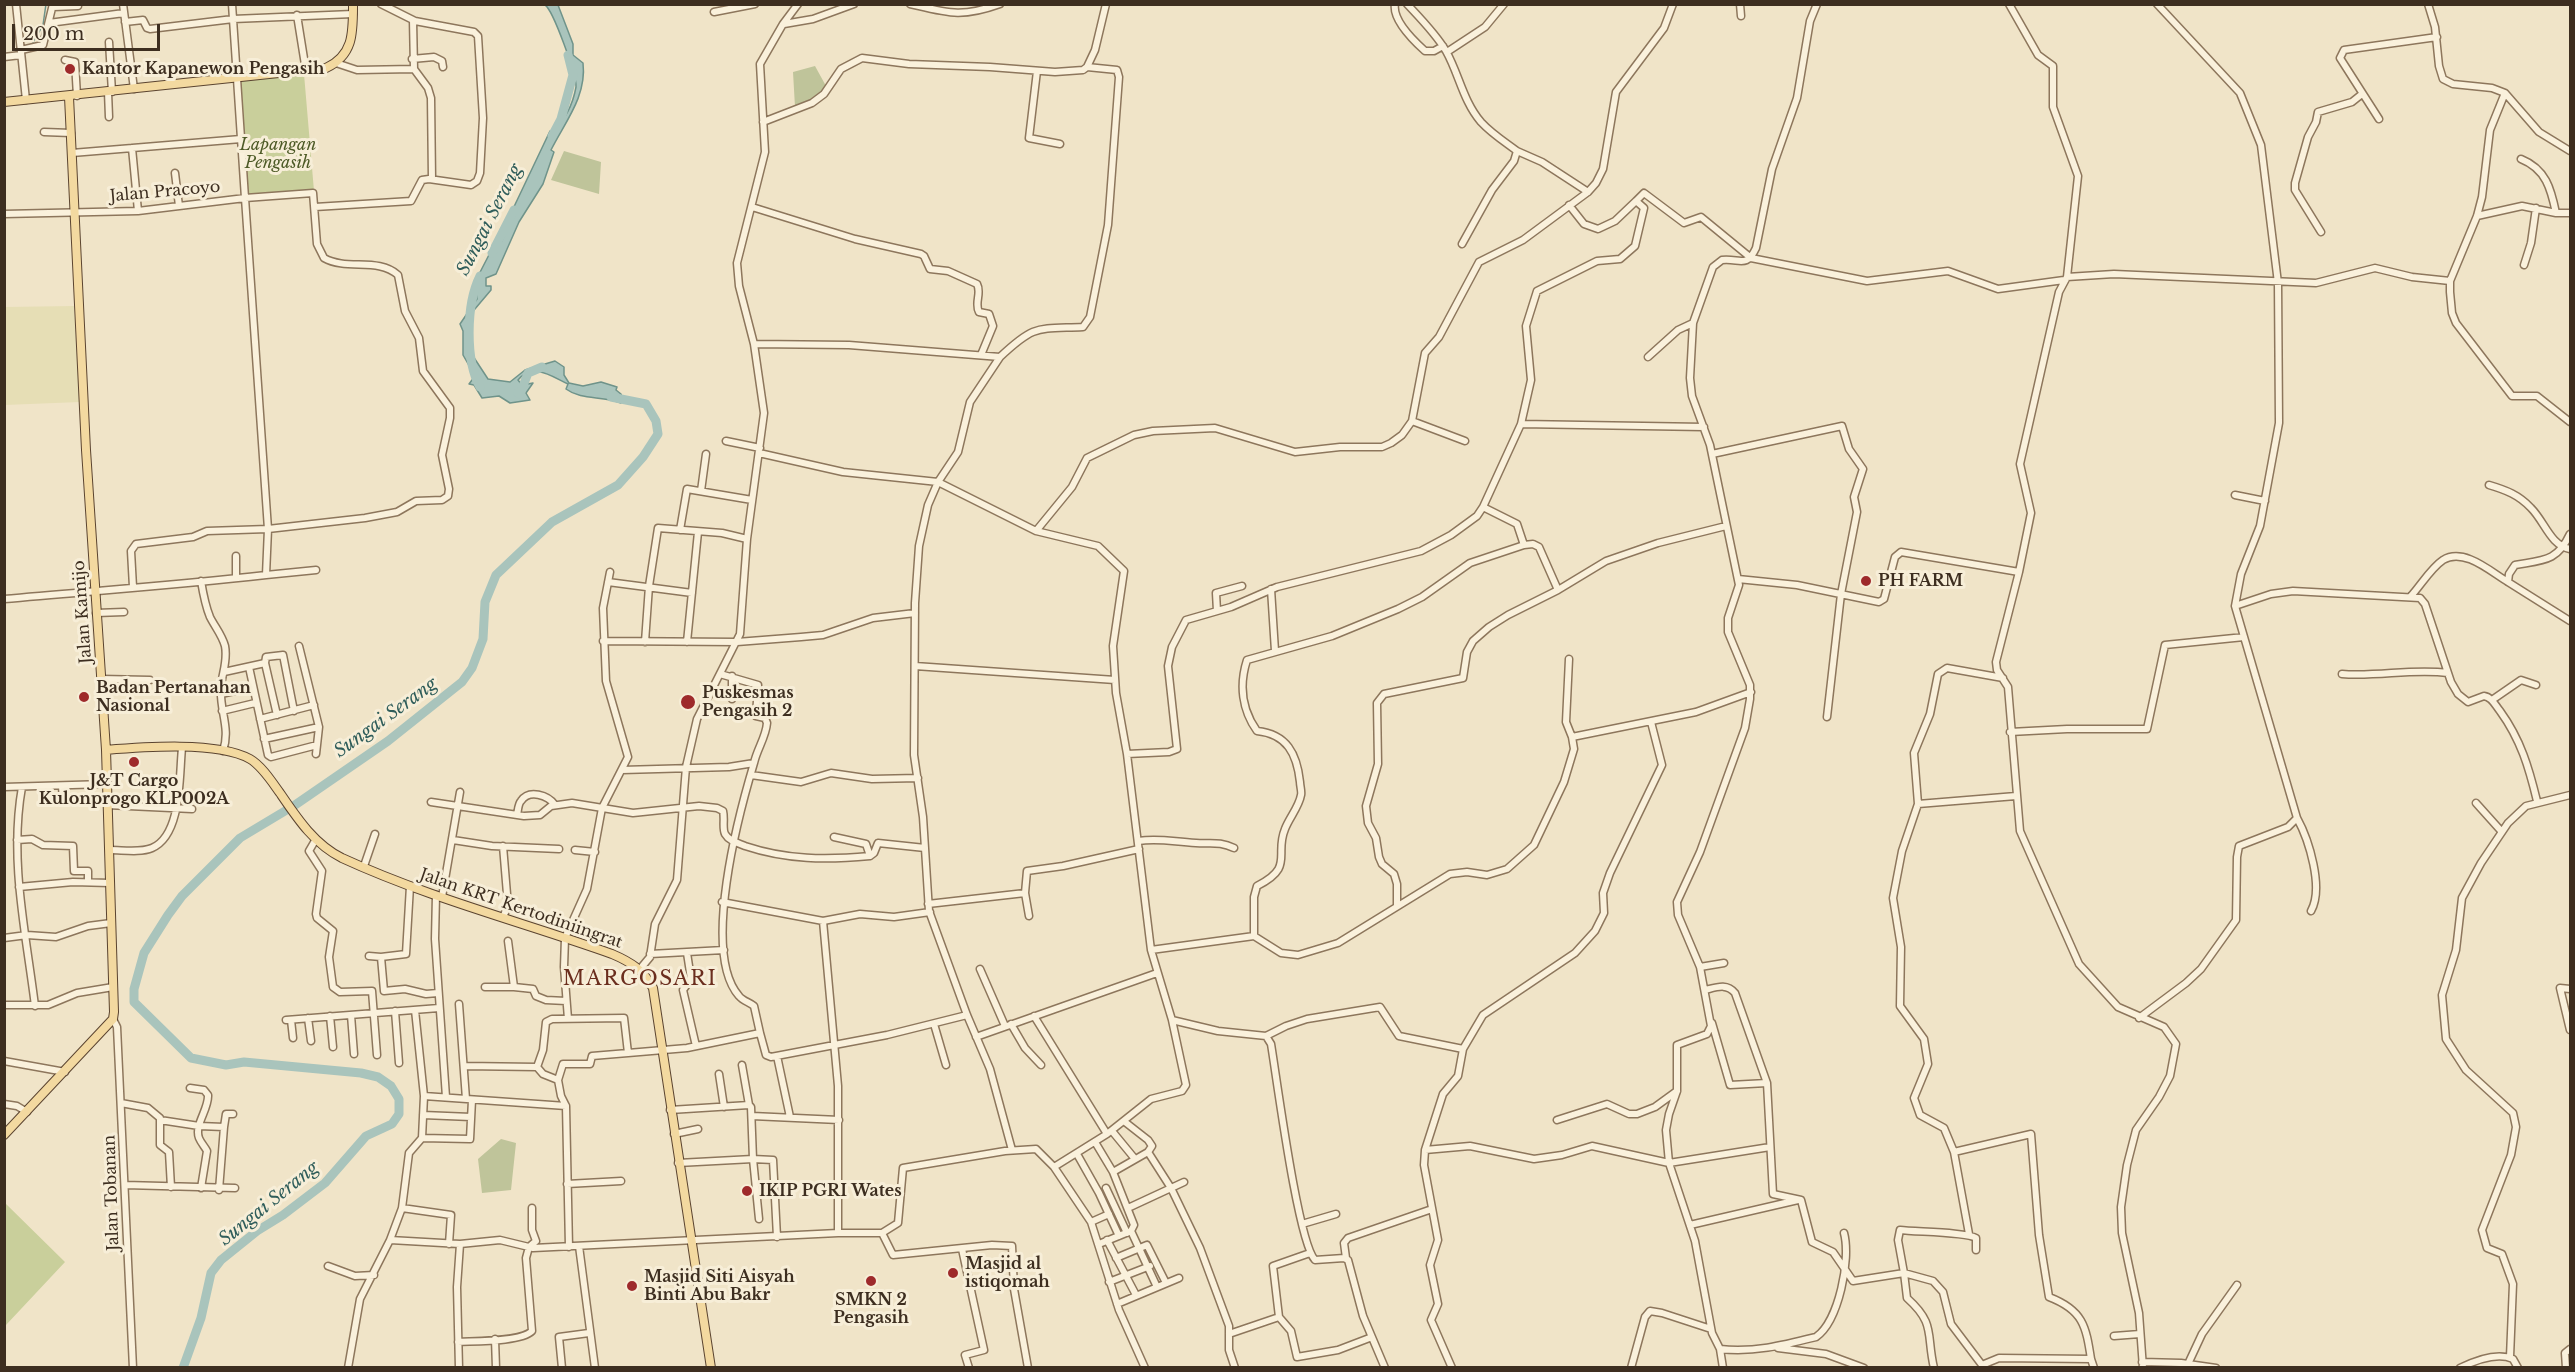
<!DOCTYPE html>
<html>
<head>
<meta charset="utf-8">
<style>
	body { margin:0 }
	#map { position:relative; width:2575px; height:1372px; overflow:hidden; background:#f0e4c8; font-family:"Libre Baskerville",serif }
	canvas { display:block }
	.frame { position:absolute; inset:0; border:6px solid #3d2e20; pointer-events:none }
	.scale { position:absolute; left:12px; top:24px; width:148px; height:27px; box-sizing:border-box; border:3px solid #3d2e20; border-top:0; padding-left:8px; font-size:18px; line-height:21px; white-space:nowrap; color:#3d2e20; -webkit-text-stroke:4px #f7eed8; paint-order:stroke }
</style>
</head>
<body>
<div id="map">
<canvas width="2575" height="1372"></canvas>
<div class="frame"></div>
<div class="scale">200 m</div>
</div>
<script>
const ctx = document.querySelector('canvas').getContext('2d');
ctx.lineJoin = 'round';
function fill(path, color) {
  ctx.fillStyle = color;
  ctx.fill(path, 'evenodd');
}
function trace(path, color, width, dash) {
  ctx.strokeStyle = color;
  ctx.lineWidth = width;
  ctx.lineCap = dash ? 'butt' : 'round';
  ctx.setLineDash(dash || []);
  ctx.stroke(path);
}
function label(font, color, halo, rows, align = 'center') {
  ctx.font = font + ' "Libre Baskerville",serif';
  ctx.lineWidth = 6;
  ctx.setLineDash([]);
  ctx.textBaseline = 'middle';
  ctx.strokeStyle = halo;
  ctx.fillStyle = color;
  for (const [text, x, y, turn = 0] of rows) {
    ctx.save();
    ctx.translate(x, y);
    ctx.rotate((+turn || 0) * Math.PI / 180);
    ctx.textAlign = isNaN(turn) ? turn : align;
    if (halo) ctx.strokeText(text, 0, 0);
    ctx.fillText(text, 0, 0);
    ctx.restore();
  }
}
fill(new Path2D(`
	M74,306L80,402L5,405V307Z`), '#e6deb5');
fill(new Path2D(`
	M304,74L314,191L248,195L240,79Z
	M4,1202L65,1262L6,1325L4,1308Z`), '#c9cf9b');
fill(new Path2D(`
	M815,66L826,86C818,98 807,102 795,107L793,72Z
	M564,151L601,162L599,194L551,180Z
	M501,1139L516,1143L511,1190L482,1193L478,1159Z`), '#bfc49a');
const water = new Path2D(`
	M545,5H558L573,44V55L583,63C587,96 565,122 551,150L554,152L543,184L519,222L496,274L486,278V286H491V290L469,316L466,325L469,350L488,379L510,382L525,370L555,361L564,367V375L569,383L583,386L601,382L617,387L616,390L621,394L624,402L620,400L621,403C602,395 582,401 566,389L568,384C551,376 533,362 518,380L522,385L533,383L526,393L530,400L510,403L499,396L482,398L474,385L469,384L475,376L463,355V331L460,324L477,299L475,282L493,247L502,241L511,213L550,131L552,132C565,120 573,104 576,87C577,76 553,10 545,5Z`);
fill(water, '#a9c4bc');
trace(water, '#6f938a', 1.5);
trace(new Path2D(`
	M33,42L43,25L46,4`), '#6f938a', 1.5);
trace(new Path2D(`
	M552,136L561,119L573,75L568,55
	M492,253L514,210
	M480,276C466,304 465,360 480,387
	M518,393L520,394L528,373L542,367
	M183,1368L201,1318L211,1273L221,1260L257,1231L283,1215L325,1183L366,1136L392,1124L399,1114V1099L391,1086L378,1077L361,1073L244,1062L226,1065L191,1058L134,1002V989L144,953L168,915L182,896L240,838L295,805L388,741L462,682L472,668L483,639L485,602L496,575L552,522L618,485L643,457L658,434L656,421L646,404L611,397`), '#a9c4bc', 9);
const minor = new Path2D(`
	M16,4L26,100
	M123,4L134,89
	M910,4C948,13 961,18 1000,4
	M1395,4C1392,20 1414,41 1425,51H1434L1443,46
	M1407,4C1421,19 1436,34 1446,51C1459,74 1463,101 1481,122C1492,134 1505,142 1517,151L1514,161L1492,190L1462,244
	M1740,4L1741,16
	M2009,4L2038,55L2053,66V107L2078,176L2067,277
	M2157,4L2240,93L2261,145L2278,283L2279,423L2260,526L2241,574L2235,606L2271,594L2293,591L2420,598L2425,604L2451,682L2458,694L2468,702L2484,696C2492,697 2495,705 2500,711C2521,740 2529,768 2537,801
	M2428,4L2435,27L2439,66L2443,79L2453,84L2492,88L2505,93L2539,132L2570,151
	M53,7L78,6
	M714,12L755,4
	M297,15L306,71
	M413,20L414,69L428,88L431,98L432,179
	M125,22L143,20L147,28L150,29L233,19L353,14
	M49,23L124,13
	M784,24L813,19L854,4
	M109,42L112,92
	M21,50L43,45L53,4
	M1447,52L1485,27L1504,4
	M4,57L21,55
	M412,59L434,57L442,61L443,67
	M65,60L75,62L77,96
	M336,63L357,70L414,69
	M1037,71L1029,138L1060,144
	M108,92L109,117
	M2505,93L2490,130L2482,197L2477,216L2450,281V292L2452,313L2456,323L2512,396H2537L2570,422
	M2379,119L2340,58L2344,50L2437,37
	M763,122L812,103L824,94L841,69L862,58L909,64L990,67L1055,72L1083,70L1087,67L1095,50L1106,4
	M44,132L71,133
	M132,148L138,211
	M1517,151L1542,162L1588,192
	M72,153L241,139
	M2521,159C2546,169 2551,189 2556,213
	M175,173L179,206
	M1636,201L1644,193L1684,223L1701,217L1751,258L1867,281L1948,271L1998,289L2064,280
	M315,207L411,201L422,180L429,179L471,185L477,181L480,173L483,118L478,36L474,32L415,21L381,4
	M752,207L855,239L921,254L924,256L930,269L948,271L977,284C982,293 974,303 979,312L989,314L993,326L981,355
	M4,214L138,211L245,198L232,4
	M2477,216L2522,206L2556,213H2570
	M2321,232L2295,190V183L2308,137L2316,122L2318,112L2352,102L2362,94
	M2524,265L2531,243L2536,208
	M754,344L849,345L1000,357L970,402L958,452L938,482L928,505L919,546L915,603L914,755L923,817L929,911L967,1015L990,1069L1012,1150
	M1000,357C1035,324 1037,329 1083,327L1090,317L1108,225L1119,77L1117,70L1087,67
	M1648,357L1678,330L1693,323
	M1412,421L1465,441
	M1521,424L1704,427
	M726,441L760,448
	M759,453L843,472L938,482L1036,531L1098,546L1124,571L1113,646L1116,693L1127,754L1151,950L1172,1020L1186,1085L1182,1091L1151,1099L1107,1134L1054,1167
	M1712,454L1842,426L1849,449L1863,469L1854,497L1857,512L1841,594L1827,717
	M2489,485C2506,490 2519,495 2531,508C2545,522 2550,545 2570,549
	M701,491L706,454
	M2235,495L2265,501
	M1483,507L1517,524L1524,545
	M680,530L687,489L752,500
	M1036,531L1072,487L1087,458L1134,435L1153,431L1215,428L1295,452L1340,447H1382L1391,443L1402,435L1412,421L1425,353L1439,337L1479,262L1523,240L1588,192L1596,183L1603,169L1616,92L1664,28L1673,4
	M2570,534C2557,562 2543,560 2515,565L2509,574L2508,582L2570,621
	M236,556V578
	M266,575L316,570
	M1738,579L1797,585L1879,602L1884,599L1895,557L1901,552L2019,572
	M201,581C203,593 205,605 210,617C215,627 222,635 225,646C228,661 222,673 221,687C219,710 231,728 223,751
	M608,582L692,593
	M1271,589L1275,651
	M2411,596C2421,585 2431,568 2443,560C2464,547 2491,572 2508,582
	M4,599C92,591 179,585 266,575L268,529L365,518L397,512L416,501L442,500L448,496L449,489L442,455L450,418V408L423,371L419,338L405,311L398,275C378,257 347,271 324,258L317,244L313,193L245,198L268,529L207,531L193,537L136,544L131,551L133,587
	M2235,606L2297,818C2309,840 2324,888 2311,911
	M1217,611L1216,593L1242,586
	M96,613L124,612
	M603,641L737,642L801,637L823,635L873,618L915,613
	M645,642L649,586L658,528L722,533L747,539
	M687,642L698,532
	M299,646L319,727L316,754
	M1569,659L1566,722L1572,737
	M915,666L1115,680
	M249,667L268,755L271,757L317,745
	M224,672L265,663
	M720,674L758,685L756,716L765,718L767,723C766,737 757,749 754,763C739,813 701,953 739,996C743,1001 749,1002 754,1006L760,1033
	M2342,674C2378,677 2413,668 2448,673
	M101,679L150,680
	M221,694L252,687
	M732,699V676
	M2492,700L2521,680L2536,685
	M222,711L255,703
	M277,715L265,663L266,657L283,655L294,711
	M260,719L314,705
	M2010,732L2067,729H2147L2165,645L2244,637
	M264,739L319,727
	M1127,754L1169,752L1177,749L1168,666L1172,647L1186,620L1231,607L1277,587L1421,551L1451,535L1477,516L1483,507L1521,424L1531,380L1526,326L1537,291L1597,261L1620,259L1635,246L1644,208L1636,201L1615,221L1598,229L1584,224L1569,205
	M622,770L729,767L754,763
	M751,775L801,782L831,773L872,779L918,778
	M62,786L63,802
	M4,787L106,784
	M22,787C9,860 26,933 35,1006
	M431,802L524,816L540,815L551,806L572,803L633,813L699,806L717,808L723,811C725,819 722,828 725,834C729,841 738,843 745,846C787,860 826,860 870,856L874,853L878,843L925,848
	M2476,803L2502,832
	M1918,804L2016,796
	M107,805L192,809
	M517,815C518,811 518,804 521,801C529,789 548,795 555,805
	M834,837L866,844L870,856
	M316,839L309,851L322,871L316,914L317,918L333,931L329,957L333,987L340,992L372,991L377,1055
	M17,840L32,839L43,845L73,846L74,871H88V882
	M453,840L492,846L559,849
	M1138,841C1161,838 1173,842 1196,843C1211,844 1220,841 1234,848
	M110,850C123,850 140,853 152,848C182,835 179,777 182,748
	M575,850L595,852
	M364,866L375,834
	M410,886L406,954L381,957L384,991L405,989L426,994L438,993
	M19,887L73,882L110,883
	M436,895L435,939L446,1097
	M442,897L460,792
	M722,902L823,921L860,914L894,917L930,912
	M928,904L1025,893
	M1397,905V884L1394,874L1382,864L1379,857L1376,838L1368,823L1366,806L1378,764L1377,703L1384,694L1463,678L1467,652L1473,641L1489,627L1508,615L1558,590L1606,561L1658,543L1726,526
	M1029,916L1025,893L1027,871L1063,866L1139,849
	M503,917L508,906L503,846
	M1254,936V897L1257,886C1295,867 1274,855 1285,829C1289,818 1299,807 1301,795C1302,792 1300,786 1300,782C1297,754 1287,734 1257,731C1242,710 1239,685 1247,660L1332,636L1398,609L1422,597L1470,563L1524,545L1533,544L1539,547L1558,590
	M4,938L27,935L56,937L88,926L111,923
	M508,941L514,987L533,989L536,996L546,1000L566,1001
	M1151,950L1254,936L1281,953L1298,955L1338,943L1450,874L1467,872L1487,875L1507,869L1534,845L1564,782L1574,749L1572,737L1696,712L1751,692
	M687,953L691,979L683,990L696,1046
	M650,954L724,950
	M369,956L381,957
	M1700,967L1724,963
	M640,969L650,957L655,924L677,880L686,767L697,719L740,634L747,539L764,413L754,344L739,286L737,263L765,152L760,64L783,24L798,4
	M980,969L1005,1026
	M485,987H514
	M2570,989L2560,988L2570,1030
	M1705,990C1717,987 1727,983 1735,993L1767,1083L1773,1194L1801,1200L1812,1242L1833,1252L1853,1281L1904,1273L1907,1298C1936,1324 1926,1334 1934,1368
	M459,1004L466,1099
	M4,1005H48L77,993L113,987
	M415,1010L424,1096L422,1138L470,1139L472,1100
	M395,1011L399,1063
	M351,1015L354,1054
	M330,1016L333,1047
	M1034,1016L1107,1134
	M308,1018L311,1041
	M2139,1018L2186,983L2201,969L2236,920L2237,857L2239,846L2288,827L2297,818
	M113,1019L117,1027L133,1368
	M568,1019L564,967L565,938L587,889L602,808L628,757L606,681L603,608L610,572
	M286,1020L439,1008
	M291,1020L293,1038
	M1172,1020L1218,1031L1266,1036L1286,1026L1307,1019L1380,1007L1399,1036L1463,1049
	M1712,1023L1730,1085L1767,1083
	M934,1024L946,1065
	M1011,1024L1025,1048L1041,1065
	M1266,1036L1271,1044C1277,1080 1298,1242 1315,1260L1344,1258L1348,1260L1363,1316L1385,1368
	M976,1037L1157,973
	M777,1056L790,1117
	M4,1061L65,1072
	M742,1065L749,1105
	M464,1066L537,1067L543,1050L546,1022L552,1019L624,1018L628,1053L687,1048L760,1033L766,1055L771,1057L887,1035L967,1015
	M537,1067L543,1074L558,1080L561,1096L566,1106L569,1247
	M719,1074L724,1107
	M558,1080L563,1064H590L592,1056L628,1053
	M190,1088L204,1090L208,1095C209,1109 194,1125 199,1138C201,1143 205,1147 207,1151L201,1188
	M424,1096L566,1106
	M121,1103L148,1108L160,1118V1145L169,1152L171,1187
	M4,1104L17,1106L27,1112
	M670,1110L749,1105L751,1107L753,1159L759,1219
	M423,1115L471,1117
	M752,1116L839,1120
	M160,1120L199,1126L224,1127L226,1114H233
	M1557,1120L1607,1104L1629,1114H1637L1655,1107L1677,1091
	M1112,1131L1135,1159
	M674,1134L698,1129
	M1095,1142L1113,1172L1134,1225L1131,1231L1099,1244
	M1425,1150L1470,1146L1534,1159L1562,1155L1592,1146L1669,1163L1770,1147
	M1148,1152L1171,1188L1200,1248L1229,1326V1350L1235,1368
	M1954,1152L1944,1128L1920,1115L1914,1098L1928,1064L1924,1039L1900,1006L1901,947L1893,898L1902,851L1918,804L1914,753L1930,714L1938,674L1947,668L2003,678
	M1077,1154L1099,1193L1119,1236
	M678,1163L753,1159L773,1160L777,1237
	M1113,1172L1148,1152L1152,1146L1148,1140L1125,1122
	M567,1184L621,1181
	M125,1185L235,1188
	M1106,1188L1127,1233
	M219,1190L224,1127
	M402,1208L451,1215L449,1244
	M1128,1208L1184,1182
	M1091,1222L1109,1214
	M1302,1224L1336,1214
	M1690,1225L1798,1200
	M1131,1231L1157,1287
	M838,1233H882L898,1223L903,1168L1005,1151L1036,1149L1054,1167L1091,1222L1119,1310L1145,1368
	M882,1233L893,1255L992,1245L1012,1246L1014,1289L1028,1368
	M1969,1234L1954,1152L2031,1134L2039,1235L2049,1297C2083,1310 2086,1326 2091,1359
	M390,1240L402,1208L409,1153L422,1138
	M1107,1240L1136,1295
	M579,1246L595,1368
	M962,1249L984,1350L965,1355L969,1368
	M1976,1250V1238C1966,1232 1915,1232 1900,1230L1898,1240L1904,1273L1933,1281L1943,1292L1951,1324L1982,1365L1999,1358L2091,1359L2094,1368
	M1116,1258L1147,1245L1166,1283
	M1346,1258L1344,1243L1348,1238L1432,1209
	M328,1266L355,1276L374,1275
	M1109,1282L1150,1266
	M1117,1304L1179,1278
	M1279,1317L1273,1266L1310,1253
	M1229,1334L1279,1317L1291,1331L1297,1357L1338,1350L1372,1337
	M2114,1336L2140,1334
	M495,1339L496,1368
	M458,1342C474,1341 521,1342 532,1331L526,1258L529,1247L536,1241L532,1230V1208
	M1778,1348L1826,1354L1864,1368
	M1720,1349C1753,1353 1784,1345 1816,1337C1839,1321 1851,1259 1844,1233
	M2510,1357L2513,1284L2502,1254L2487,1248L2482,1230L2511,1155L2516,1127L2513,1113L2466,1070L2446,1039L2442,995L2456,950L2462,898L2481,863L2508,823L2526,806L2570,795
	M2142,1362L2181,1363L2216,1368
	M2188,1364L2202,1334L2237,1285
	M348,1368L360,1299L390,1240L460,1244L500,1240L533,1248L838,1233V1086L823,921
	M459,1368L457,1287L460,1244
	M562,1368L559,1337L589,1333
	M1452,1368L1431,1320L1438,1304L1430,1265L1438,1240L1424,1165L1425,1150L1443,1094L1458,1076L1463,1049L1483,1015L1575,953L1595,931L1604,913L1603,893L1610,873L1662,765L1651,722
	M1631,1368L1645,1317L1650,1311L1662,1313L1711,1329
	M1723,1368L1720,1349L1712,1333L1695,1241L1669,1163L1666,1130L1669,1114L1677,1091V1045L1707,1034L1711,1026L1700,967L1678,915L1677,902L1700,852L1745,728L1750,699V685L1728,632V618L1739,585L1710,445L1692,396L1690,378L1693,323L1713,267L1722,260C1740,258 1746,269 1756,248L1772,169L1797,98L1810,21L1817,4
	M2143,1368L2139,1313L2122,1233L2121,1207L2127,1165L2136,1130L2159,1097L2170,1076L2176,1044L2164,1027L2118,1007L2079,964L2020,831L2008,687L1997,670L1996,662L2019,572L2031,513L2020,464L2059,292L2067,277L2114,274L2316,283L2375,268L2412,277L2450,281
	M2460,1368C2474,1361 2497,1352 2513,1359L2518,1368
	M2566,1368L2565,1353L2570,1349`);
const major = new Path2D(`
	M4,102L326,68C354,55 353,32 353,4
	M106,750C143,747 218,741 250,759C262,766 272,782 280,793C297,818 314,844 342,858C429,898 522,922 612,954C631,962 643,970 653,988L711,1368
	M4,1135L113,1019L114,1012L106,750L86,450L69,97`);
trace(minor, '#8d765c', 9);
trace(major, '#5b4430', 10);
trace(minor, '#faf1dc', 6);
trace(major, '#f3d9a0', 8);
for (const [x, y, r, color] of [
	[70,69,6,"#9e2a2b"],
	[1866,581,6,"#9e2a2b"],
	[84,697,6,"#9e2a2b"],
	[688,702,8,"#9e2a2b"],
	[134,762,6,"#9e2a2b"],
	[747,1191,6,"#9e2a2b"],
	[953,1273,6,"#9e2a2b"],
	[871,1281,6,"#9e2a2b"],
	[632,1286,6,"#9e2a2b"]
]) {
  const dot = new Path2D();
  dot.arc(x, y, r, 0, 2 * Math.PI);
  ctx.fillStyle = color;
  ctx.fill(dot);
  trace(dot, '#f7eed8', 2);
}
label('bold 16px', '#3d2e20', '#f7eed8', [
	["Kantor Kapanewon Pengasih",82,69],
	["PH FARM",1878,581],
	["Badan Pertanahan",96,688],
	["Nasional",96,706],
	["Puskesmas",702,693],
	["Pengasih 2",702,711],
	["J&T Cargo",134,781,"center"],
	["Kulonprogo KLP002A",134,799,"center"],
	["IKIP PGRI Wates",759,1191],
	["Masjid al",965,1264],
	["istiqomah",965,1282],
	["Masjid Siti Aisyah",644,1277],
	["Binti Abu Bakr",644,1295],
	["SMKN 2",871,1300,"center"],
	["Pengasih",871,1318,"center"]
], 'left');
label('italic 16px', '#4d5a26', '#f7eed8', [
	["Lapangan",278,145],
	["Pengasih",278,163]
]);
label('16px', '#3d2e20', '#f7eed8', [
	["Jalan Pracoyo",165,192,-5],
	["Jalan Kamijo",83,612,-94],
	["Jalan KRT Kertodiniingrat",521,909,19],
	["Jalan Tobanan",112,1193,-92]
]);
label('italic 18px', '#2f5d5a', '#f7eed8', [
	["Sungai Serang",490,220,-63],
	["Sungai Serang",386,718,-36],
	["Sungai Serang",269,1204,-39]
]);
ctx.letterSpacing = '1.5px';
label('20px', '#6b2e1e', '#f7eed8', [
	["MARGOSARI",640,979]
]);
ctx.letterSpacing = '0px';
</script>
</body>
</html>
